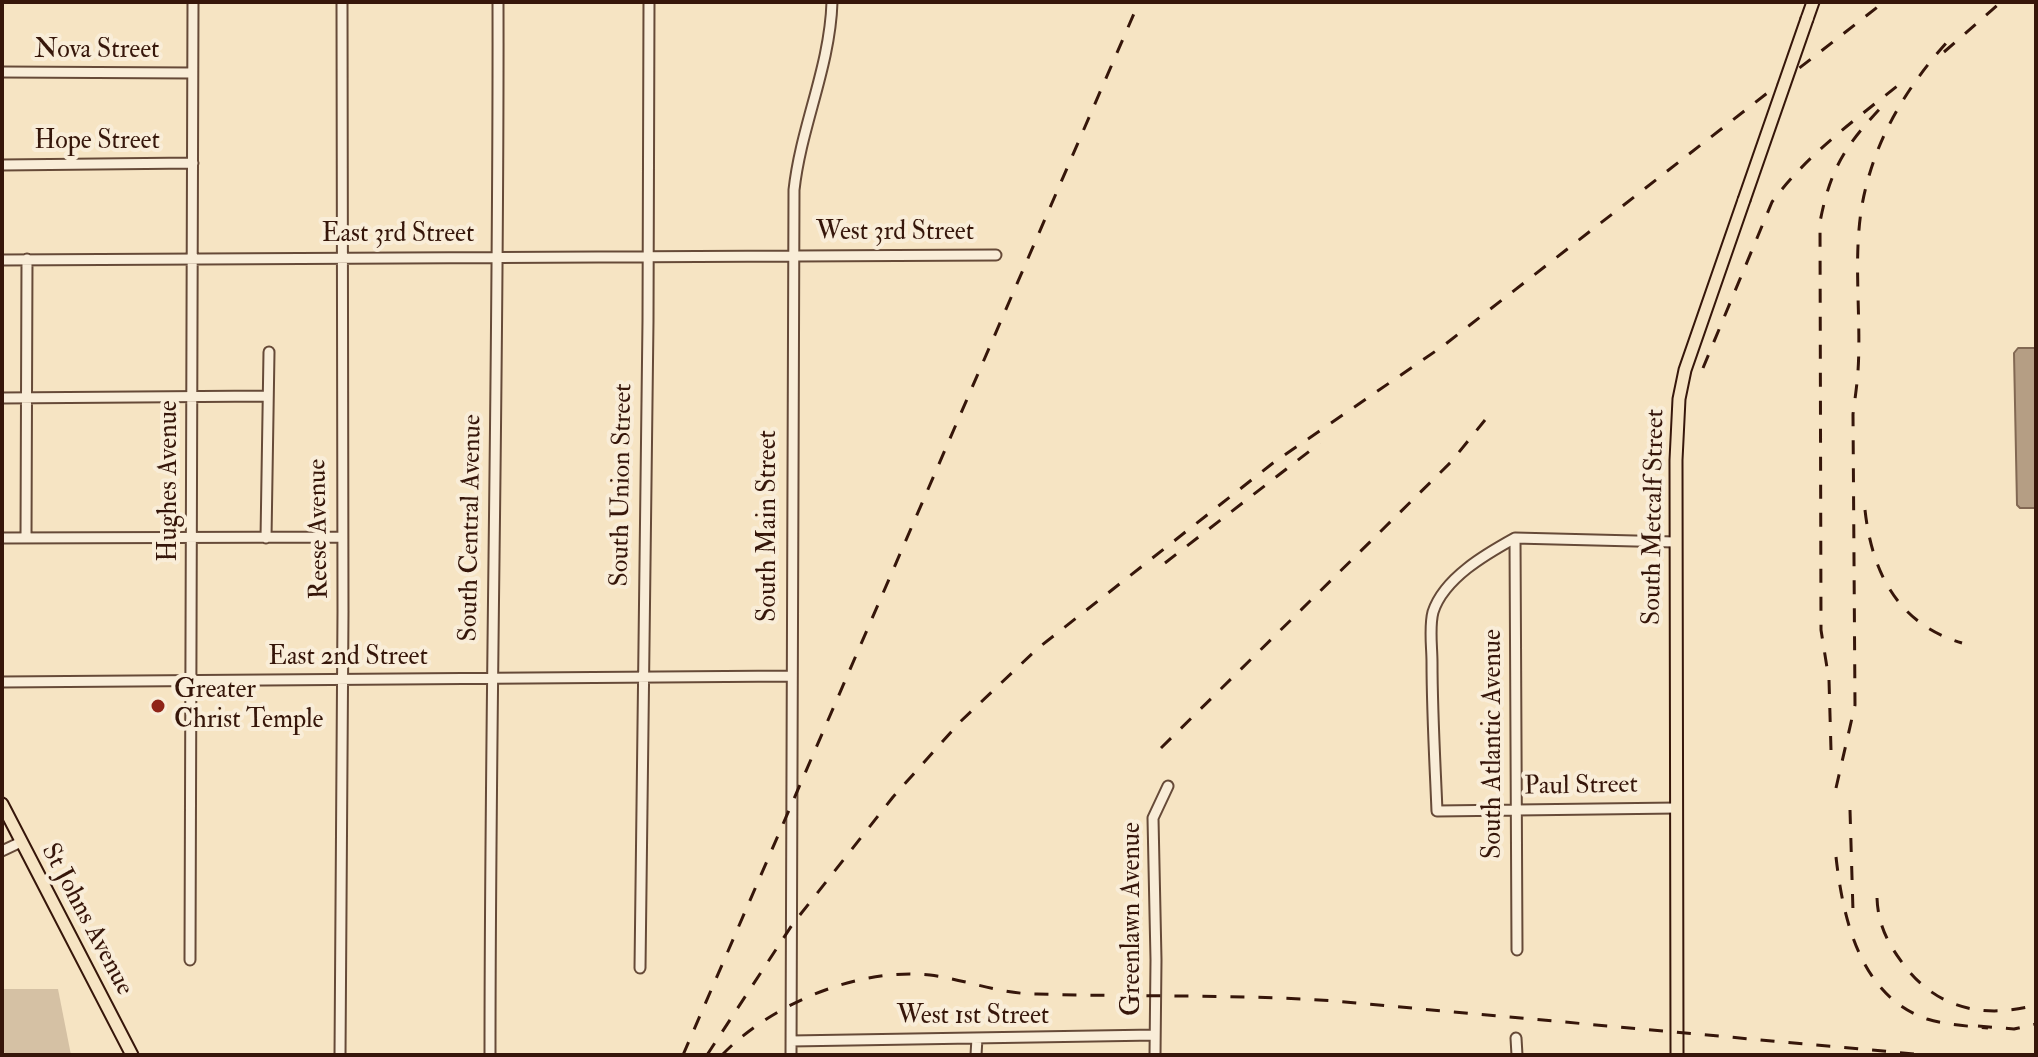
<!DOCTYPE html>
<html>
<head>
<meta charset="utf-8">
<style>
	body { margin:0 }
	#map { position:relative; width:2038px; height:1057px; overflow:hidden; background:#f6e4c3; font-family:"IM FELL Double Pica",serif }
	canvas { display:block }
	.frame { position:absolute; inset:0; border:4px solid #36160a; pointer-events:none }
</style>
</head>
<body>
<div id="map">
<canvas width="2038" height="1057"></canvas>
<div class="frame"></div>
</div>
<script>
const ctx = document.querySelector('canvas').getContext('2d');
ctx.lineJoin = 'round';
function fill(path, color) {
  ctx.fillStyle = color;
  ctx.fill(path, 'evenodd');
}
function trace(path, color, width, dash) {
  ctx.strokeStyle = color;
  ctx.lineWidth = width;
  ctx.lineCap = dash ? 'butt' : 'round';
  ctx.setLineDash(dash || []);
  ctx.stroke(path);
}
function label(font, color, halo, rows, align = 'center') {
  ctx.font = font + ' "IM FELL Double Pica",serif';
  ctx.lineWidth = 8;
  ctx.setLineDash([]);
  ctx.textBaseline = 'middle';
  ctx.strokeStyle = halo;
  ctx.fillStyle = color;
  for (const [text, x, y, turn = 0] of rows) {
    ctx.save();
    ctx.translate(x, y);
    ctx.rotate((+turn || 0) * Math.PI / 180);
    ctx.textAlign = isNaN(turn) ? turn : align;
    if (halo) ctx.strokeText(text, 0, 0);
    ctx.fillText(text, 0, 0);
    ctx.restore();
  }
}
fill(new Path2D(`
	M2,989H58L71,1055H13L2,1052Z`), '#d5c1a4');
const water = new Path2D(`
	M2018,348H2036V508H2020L2017,505L2014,353Z`);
fill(water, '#b59e84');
trace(water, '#826853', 2);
const minor = new Path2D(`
	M2,72L192,73
	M2,165L193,163
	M2,260L996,255
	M2,398L268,396
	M2,538L341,537
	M26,538L27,259
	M266,538L269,352
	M1515,538L1517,950
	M1675,542L1515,538C1486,554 1444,578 1433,612C1429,627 1432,647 1432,662C1432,712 1435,762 1437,811L1677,808
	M2,682L791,676
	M2,851L21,842
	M190,960L193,2
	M640,968L648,321L649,2
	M1516,1038L1517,1055
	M791,1041L1155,1035
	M340,1055L343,611L342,2
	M490,1055C490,704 499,353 498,2
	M791,1055L794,190C801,126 830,67 832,2
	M976,1055L977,1038
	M1155,1055L1156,960L1153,818L1168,786`);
const major = new Path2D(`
	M1807,19L1813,2
	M2,804L132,1055
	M1677,1055L1676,460L1679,399L1685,370L1744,200`);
trace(minor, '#664a38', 13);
trace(major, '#36160a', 15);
trace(minor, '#f9edd8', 9);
trace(major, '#f6e4c3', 11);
trace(new Path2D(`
	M1944,52L2001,2
	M1703,368L1772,202C1809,152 1859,117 1906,79
	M1865,510C1872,573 1898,624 1962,643
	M1165,563L1320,443
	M1161,748L1451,462L1485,420
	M1831,750L1829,680L1821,630L1820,222C1831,165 1847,144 1886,102
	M1836,788L1855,705L1853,414C1855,399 1857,385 1858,371C1862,309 1850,244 1867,183C1881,129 1911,82 1948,41
	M1850,810L1853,911
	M1836,857C1843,919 1860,996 1927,1019C1947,1025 1968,1026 1988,1028
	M1877,898C1878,925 1888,944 1904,965C1937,1009 1984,1019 2036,1005
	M1978,1026L2014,1029L2036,1024
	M683,1055L1139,2
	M707,1055L792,925L893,797L960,722L1037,649L1273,463L1443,346L1884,2
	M722,1055C771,1004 859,967 930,975C967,980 1000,994 1037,994C1136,997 1235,994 1334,1001L1926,1055`), '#36160a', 3, [14, 14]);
const majorBridge = new Path2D(`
	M1744,200L1807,19`);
trace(majorBridge, '#36160a', 15, []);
trace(majorBridge, '#f6e4c3', 11);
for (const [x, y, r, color] of [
	[158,706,8,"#8f2418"]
]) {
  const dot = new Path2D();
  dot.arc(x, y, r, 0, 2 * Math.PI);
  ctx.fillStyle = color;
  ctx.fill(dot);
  trace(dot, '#f9edd8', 3);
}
label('26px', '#36160a', '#f9edd8', [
	["Nova Street",97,51],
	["Hope Street",97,142],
	["West 3rd Street",895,233],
	["East 3rd Street",398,235],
	["Hughes Avenue",170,481,-90],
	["South Union Street",623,485,-89],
	["South Metcalf Street",1655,517,-89],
	["South Main Street",769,526,-90],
	["South Central Avenue",472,528,-89],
	["Reese Avenue",320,529,-91],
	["East 2nd Street",348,658],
	["South Atlantic Avenue",1494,744,-90],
	["Paul Street",1581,787,-1],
	["Greenlawn Avenue",1133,919,-90],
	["St Johns Avenue",86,920,62],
	["West 1st Street",973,1017]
]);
label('26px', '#36160a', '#f9edd8', [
	["Greater",174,691],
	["Christ Temple",174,721]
], 'left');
</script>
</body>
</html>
